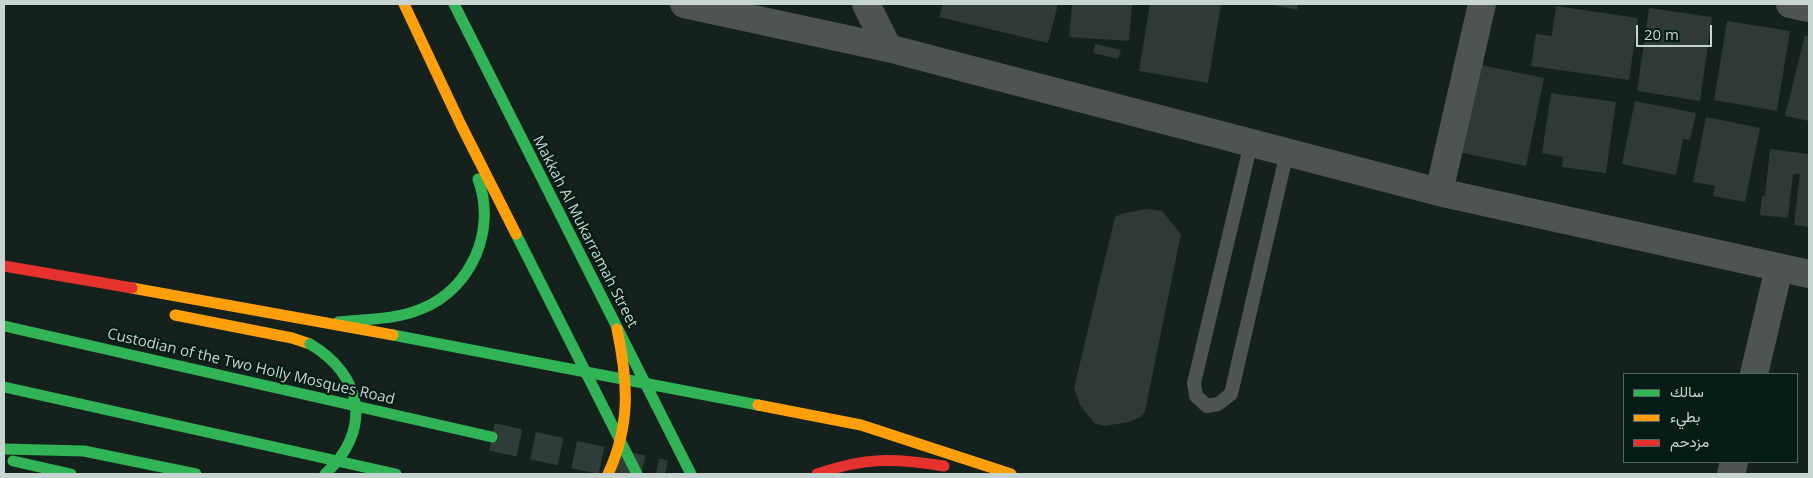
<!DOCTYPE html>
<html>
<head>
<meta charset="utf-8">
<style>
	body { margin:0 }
	#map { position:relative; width:1813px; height:478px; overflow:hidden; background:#14211d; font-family:"Open Sans",Vazirmatn,sans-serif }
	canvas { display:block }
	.frame { position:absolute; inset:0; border:5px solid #c7d5d1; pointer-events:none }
	.legend { position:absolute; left:1623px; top:373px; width:175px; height:90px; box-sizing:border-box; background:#061c17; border:1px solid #536661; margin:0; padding:6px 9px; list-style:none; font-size:15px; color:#c7d5d1 }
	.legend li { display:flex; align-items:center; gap:10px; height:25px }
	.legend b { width:25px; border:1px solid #536661 }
	.scale { position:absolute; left:1636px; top:25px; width:76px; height:22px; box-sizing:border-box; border:2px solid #c7d5d1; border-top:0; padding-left:6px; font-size:15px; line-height:18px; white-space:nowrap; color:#c7d5d1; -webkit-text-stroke:4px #061c17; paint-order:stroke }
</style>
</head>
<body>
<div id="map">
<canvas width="1813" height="478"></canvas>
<div class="frame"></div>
<ul class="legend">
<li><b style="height:6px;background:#30b455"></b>سالك</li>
<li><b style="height:6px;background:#ff9f0a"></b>بطيء</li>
<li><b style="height:6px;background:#e5322d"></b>مزدحم</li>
</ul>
<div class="scale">20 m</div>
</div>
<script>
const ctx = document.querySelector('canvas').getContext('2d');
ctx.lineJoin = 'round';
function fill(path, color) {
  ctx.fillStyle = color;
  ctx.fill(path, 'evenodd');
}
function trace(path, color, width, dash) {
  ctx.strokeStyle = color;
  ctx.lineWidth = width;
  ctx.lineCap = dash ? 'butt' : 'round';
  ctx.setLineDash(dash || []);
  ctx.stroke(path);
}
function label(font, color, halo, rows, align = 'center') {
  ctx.font = font + ' "Open Sans",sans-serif';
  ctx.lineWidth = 4.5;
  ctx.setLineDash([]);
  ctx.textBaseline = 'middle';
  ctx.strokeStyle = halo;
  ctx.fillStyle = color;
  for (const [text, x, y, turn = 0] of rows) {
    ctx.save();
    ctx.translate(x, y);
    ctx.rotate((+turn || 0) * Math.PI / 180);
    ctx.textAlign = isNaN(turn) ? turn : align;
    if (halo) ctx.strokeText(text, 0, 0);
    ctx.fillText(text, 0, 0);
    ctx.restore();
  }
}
fill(new Path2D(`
	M943,4H1058L1048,43L939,17Z
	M1072,4H1132L1129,41L1069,37Z
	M1150,4H1221L1208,83L1139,71Z
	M1269,4H1298L1297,10Z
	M1556,6L1638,18L1629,80L1531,66L1536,34L1552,36Z
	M1649,8L1712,17L1700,101L1637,91Z
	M1727,21L1790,31L1777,111L1714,100Z
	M1805,35L1809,36V121L1785,116Z
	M1095,44L1121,50L1118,59L1093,53Z
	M1476,64L1544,78L1526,166L1458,152Z
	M1551,93L1616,102L1606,173L1562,167L1563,157L1542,153Z
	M1635,101L1696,113L1690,140L1683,139L1676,175L1622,164Z
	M1706,117L1760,128L1745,202L1713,196L1715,186L1693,182Z
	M1770,149L1809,154V227L1794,225L1800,174H1793L1788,218L1760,215L1762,195L1765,196Z
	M1147,209L1162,211L1181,234L1145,411L1141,417L1129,422L1104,426L1094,423L1080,405L1074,388L1115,217L1124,213Z`), '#303a34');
trace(new Path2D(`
	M492,437L665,474`), '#2f3c38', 28, [28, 14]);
trace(new Path2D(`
	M1251,143L1194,383L1196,396L1207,406L1218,404L1231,394L1287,152`), '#4e5454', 14);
trace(new Path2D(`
	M684,4L888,48
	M866,4L888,48L1439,192L1809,274
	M1790,4L1809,8
	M1439,192L1482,4
	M1754,374L1779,268
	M1731,474L1734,462`), '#4e5454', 28);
trace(new Path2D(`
	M454,4L691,474
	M516,234L637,474
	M338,322C365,319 395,320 421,309C472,289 497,229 478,179
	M4,326L492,437
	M393,335L758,405
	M4,387L396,474
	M4,449L84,451L196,474
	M13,461L71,474`), '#30b455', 11);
trace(new Path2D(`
	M404,4L461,125L516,234
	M132,288L393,335
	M175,315L292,338L310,344
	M758,405L861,425L1011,474
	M608,474C631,425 628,381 617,329`), '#ff9f0a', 11);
trace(new Path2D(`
	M4,266L132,288
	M817,474C865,457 895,458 944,466`), '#e5322d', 11);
trace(new Path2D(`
	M310,344C364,376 372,431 325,474`), '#30b455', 11);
label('15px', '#c7d5d1', '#061c17', [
	["Makkah Al Mukarramah Street",585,232,63],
	["Custodian of the Two Holly Mosques Road",251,367,13]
]);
</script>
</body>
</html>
